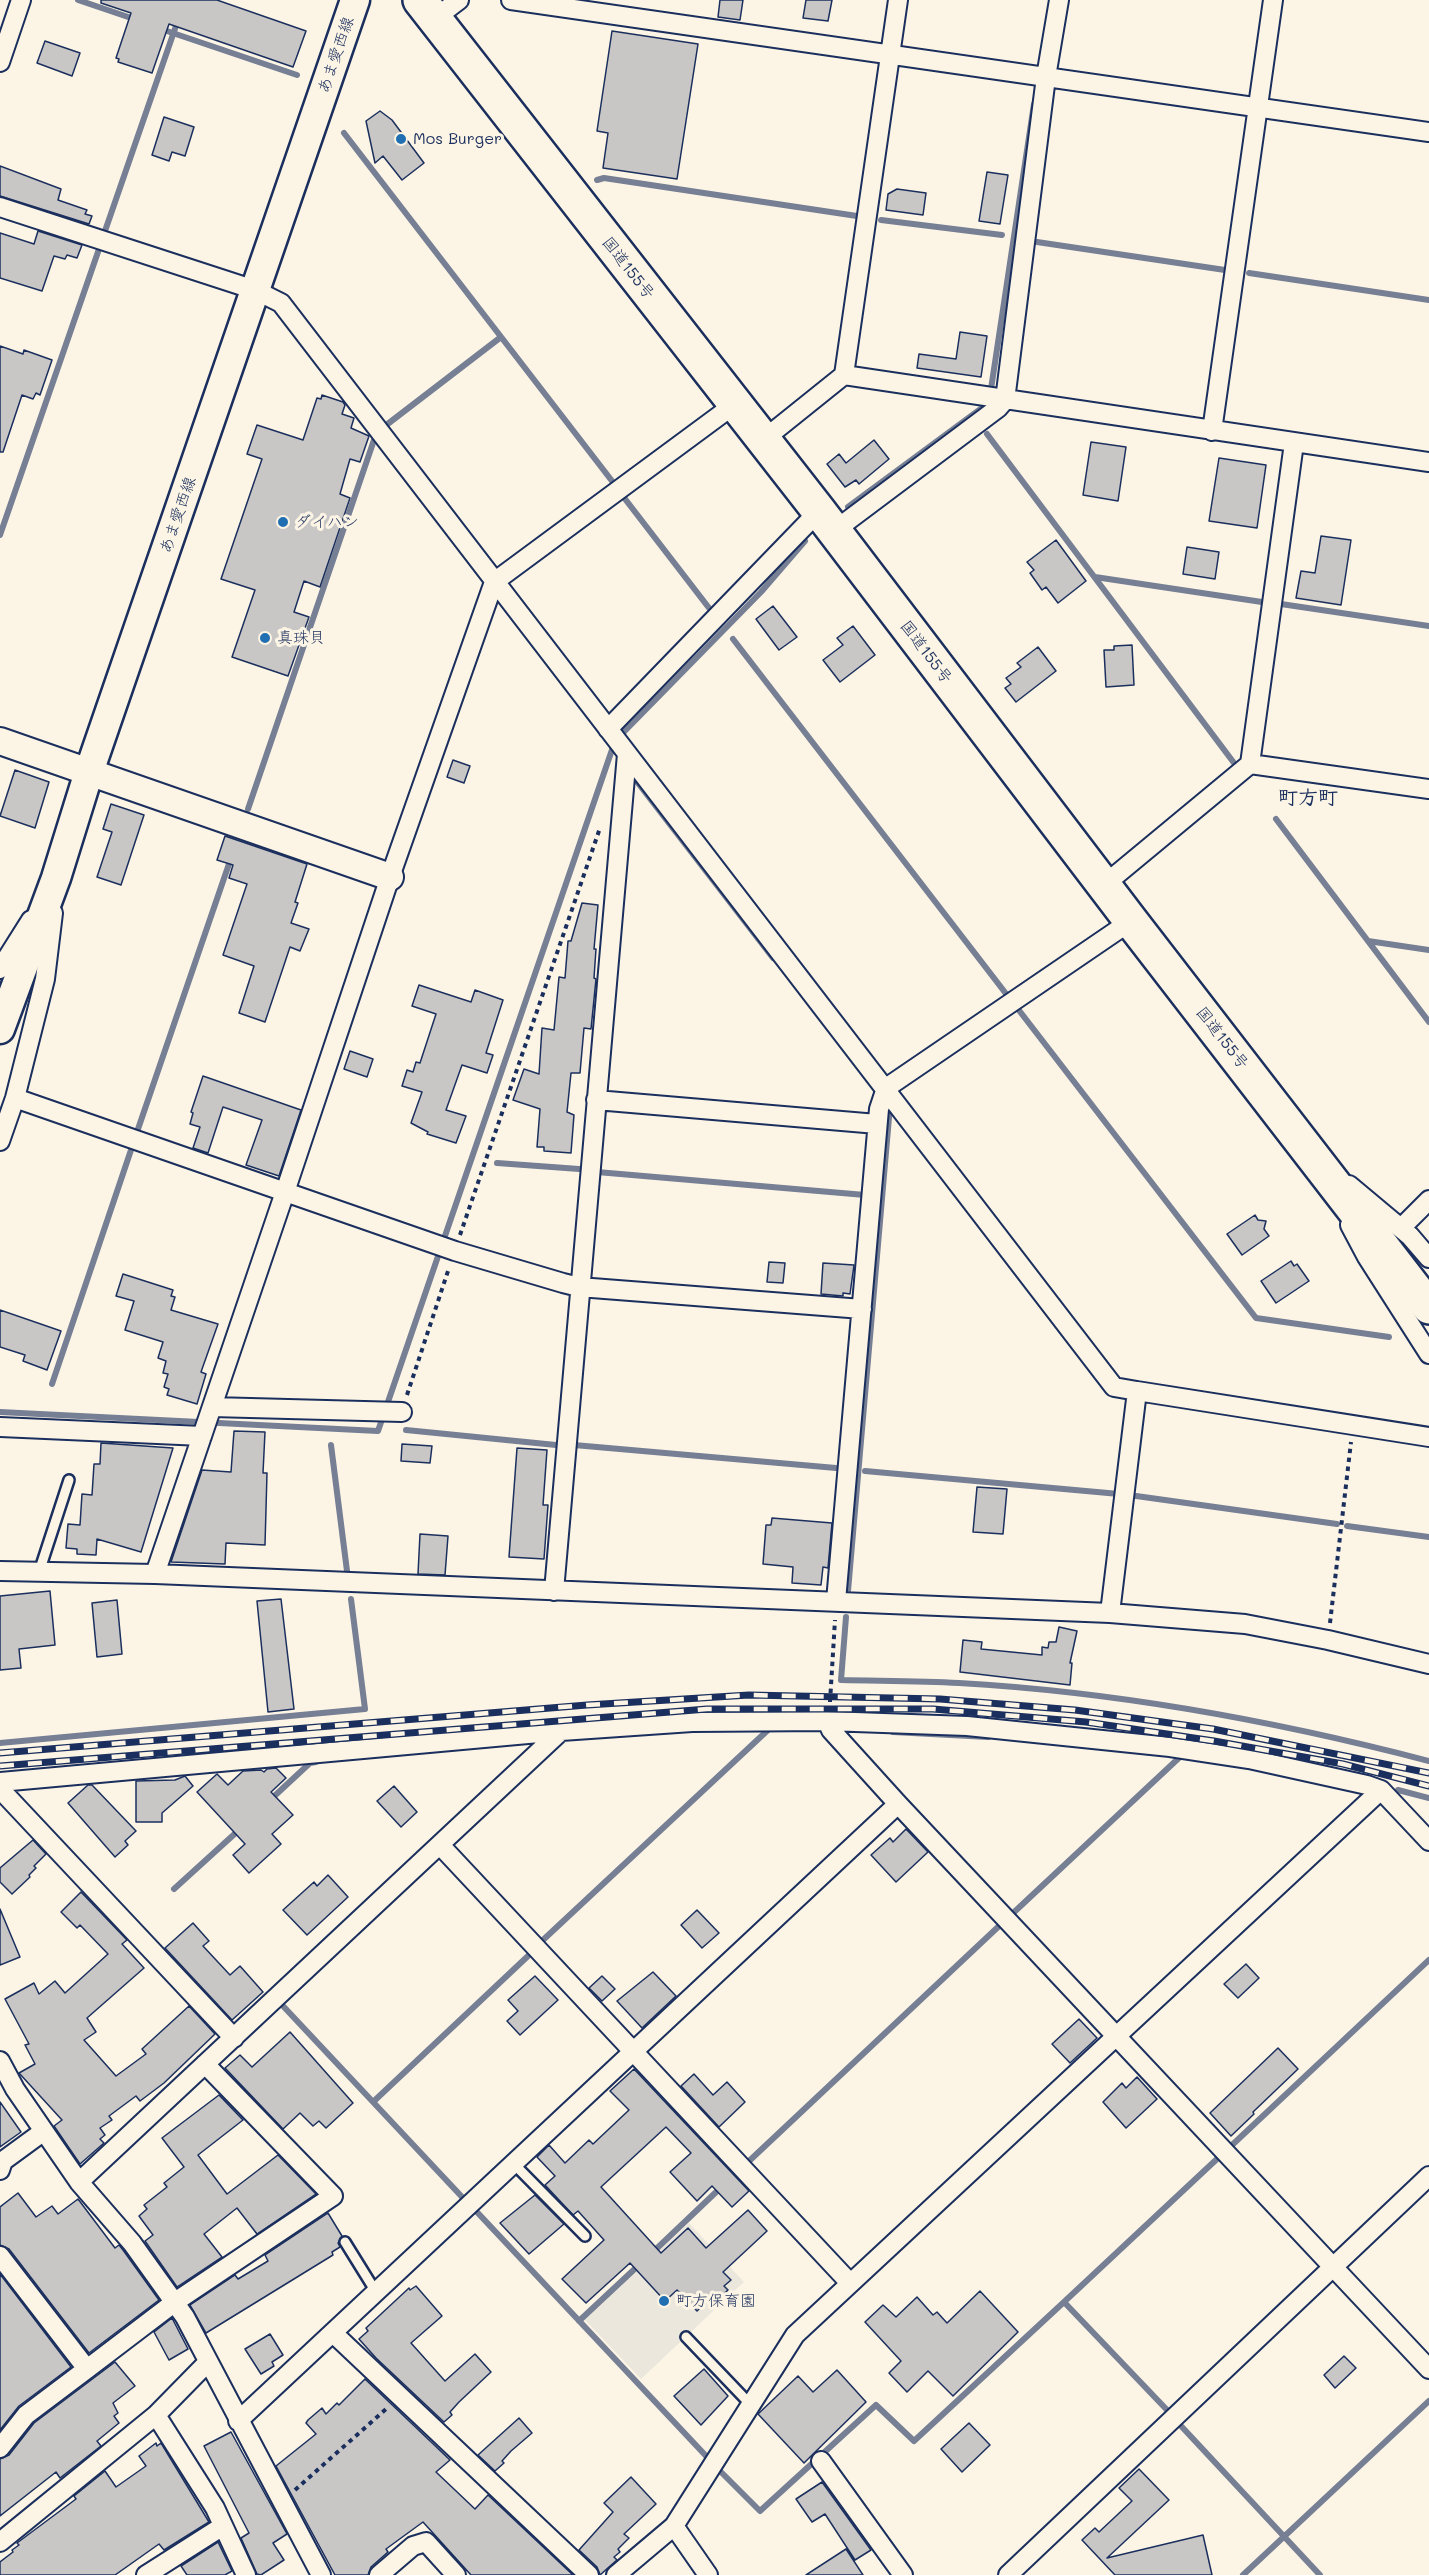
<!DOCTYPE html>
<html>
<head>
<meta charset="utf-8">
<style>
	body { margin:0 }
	canvas { display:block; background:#fcf5e5 }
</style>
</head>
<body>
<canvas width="1429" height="2575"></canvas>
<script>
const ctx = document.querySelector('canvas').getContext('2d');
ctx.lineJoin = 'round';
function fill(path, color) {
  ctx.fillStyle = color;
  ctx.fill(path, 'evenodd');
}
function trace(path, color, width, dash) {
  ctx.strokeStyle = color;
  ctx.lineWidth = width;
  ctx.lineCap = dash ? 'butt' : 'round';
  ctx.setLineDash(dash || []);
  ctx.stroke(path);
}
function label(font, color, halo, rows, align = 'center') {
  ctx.font = font + ' Mali,"Klee One",sans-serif';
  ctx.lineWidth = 6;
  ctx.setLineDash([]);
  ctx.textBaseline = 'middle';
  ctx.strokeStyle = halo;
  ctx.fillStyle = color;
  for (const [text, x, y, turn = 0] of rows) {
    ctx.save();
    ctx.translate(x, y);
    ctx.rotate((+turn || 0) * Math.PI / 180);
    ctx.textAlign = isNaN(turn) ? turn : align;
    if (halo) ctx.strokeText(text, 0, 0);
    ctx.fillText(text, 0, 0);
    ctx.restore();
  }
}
fill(new Path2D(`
	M689,2223L744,2282L641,2379L585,2320Z`), '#ece7dc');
trace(new Path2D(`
	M78,0L137,20
	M161,29L297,75
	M344,133L612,481
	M597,180L604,178L857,216
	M881,220L1002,235
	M105,231L178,20
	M1037,242L1225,270
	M1249,273L1429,300
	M991,389L1034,104
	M385,426L501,337
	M987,434L1234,763
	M622,495L709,608
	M848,507L986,405
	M0,535L99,249
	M1095,577L1262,602
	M1281,604L1429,626
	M733,639L1007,995
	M638,783L773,958
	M248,809L375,437
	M1276,819L1429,1022
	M1368,941L1429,950
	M1018,1009L1256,1318L1389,1337
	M137,1132L231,858
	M497,1163L579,1169
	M597,1172L865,1195
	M52,1384L131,1150
	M0,1412L378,1431L615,741L761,592L805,541
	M406,1430L556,1445
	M331,1445L347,1571
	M574,1445L836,1468
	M865,1471L1119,1494
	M1129,1495L1337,1524
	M1347,1526L1429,1537
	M848,1591L890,1106
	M846,1617L841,1680C880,1681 919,1681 959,1683C1117,1692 1276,1721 1429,1761
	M893,1732L988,1737
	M0,1743L365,1709L351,1599
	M1398,1790L1429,1798
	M269,1801L310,1763L316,1762
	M174,1889L240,1829
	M1011,1915L1181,1756
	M543,1940L768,1730
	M284,2007L463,2198
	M373,2102L528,1956
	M1231,2146L1429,1960
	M747,2163L998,1927
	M476,2211L707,2457
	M652,2253L734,2175
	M1064,2302L1218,2158
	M579,2321L640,2264
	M1182,2427L1320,2575
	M721,2472L760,2511L876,2405L914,2441L1064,2302L1168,2411
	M1243,2575L1429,2401`), '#767f94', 6);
const building = new Path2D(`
	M101,0H217L306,31L293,67L169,24L152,73L118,62L119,59L116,58L131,13L101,3Z
	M720,0H743L740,20L718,17Z
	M806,0H832L828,21L803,18Z
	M612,31L698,44L677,179L603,168L608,133L597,131Z
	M45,41L80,53L72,76L37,63Z
	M380,111L392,120L424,163L402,180L383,156L375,163L366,121Z
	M164,117L194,127L185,156L172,152L169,161L152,155Z
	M0,166L61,189L58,200L87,210L85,214L92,216L89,224L0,196Z
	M987,172L1008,175L1000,224L979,221Z
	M897,189L926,193L923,215L886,210L888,194Z
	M38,231L82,245L77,258L67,255L65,259L54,256L42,291L0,278V233L34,244Z
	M960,332L987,336L981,377L917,368L919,354L956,359Z
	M0,346L23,354L24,350L52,360L40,395L36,393L33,399L22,395L3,452H0Z
	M322,395L343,402L345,405L342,414L354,418L351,428L369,436L360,462L350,459L340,494L350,498L320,587L304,581L294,612L309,617L288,676L232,657L255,590L221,579L262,459L247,454L257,425L303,440L317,398L321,399Z
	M874,440L889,459L859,484L856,480L845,487L827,464L839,454L846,463Z
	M1091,442L1126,447L1118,501L1083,495Z
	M1219,458L1266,465L1257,528L1209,521Z
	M1321,536L1351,540L1341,605L1296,598L1301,571L1315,573Z
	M1056,540L1086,581L1058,603L1046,587L1042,590L1030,573L1034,570L1027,562Z
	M1187,547L1219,552L1215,579L1183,574Z
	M773,606L797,637L779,650L756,619Z
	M853,626L875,655L840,682L823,660L843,645L837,638Z
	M1132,645L1134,685L1106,687L1104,650H1114V646Z
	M1038,647L1056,671L1016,702L1005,688L1011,684L1006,678L1021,667L1017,663Z
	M453,760L470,766L464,783L447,777Z
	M15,770L49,782L35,828L0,816Z
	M111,804L144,815L121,885L97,877L112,832L103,829Z
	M225,836L307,864L295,902L298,903L291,923L309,929L300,951L290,947L265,1022L239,1013L254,966L223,955L247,884L229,878L233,865L217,860Z
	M582,903L598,905L594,949H596L594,978L596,979L591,1029L584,1028L580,1073H571L567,1112L574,1115L571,1153L544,1151V1147H537L540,1109L513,1100L524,1069L539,1074L542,1028L554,1030L559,977L565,978L568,941H571Z
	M419,985L471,1002L475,990L503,1000L486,1053L493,1055L487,1073L462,1065L446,1110L466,1116L456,1143L427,1134L428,1132L411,1123L422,1092L402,1086L407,1070L413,1072L416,1062L420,1063L436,1014L412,1006Z
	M350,1051L373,1059L367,1077L344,1069Z
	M203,1076L301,1110L279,1176L246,1165L262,1120L223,1107L208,1153L193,1148L200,1127L190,1124L193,1113L191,1112Z
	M1255,1215L1258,1220L1266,1221L1264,1229L1269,1236L1242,1255L1227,1234Z
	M1291,1261L1294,1266L1297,1264L1309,1281L1276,1303L1261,1281Z
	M769,1262L785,1263L783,1283L767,1282Z
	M823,1263L854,1265L850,1294L843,1293V1296L821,1294Z
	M123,1274L173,1290L171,1296L175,1297L171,1310L218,1324L201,1372L206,1374L197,1404L167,1395L169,1389L164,1387L168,1374L163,1373L166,1361L158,1358L163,1342L125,1330L134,1301L116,1296Z
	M0,1310L61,1331L47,1370L23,1361L25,1355L0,1347Z
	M234,1431L265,1432L263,1473H267L265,1545L226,1543L225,1564L171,1562L202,1470L231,1472Z
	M101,1443L173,1448L141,1552L97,1539L96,1555L77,1554V1549L66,1548L68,1524L80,1525L82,1494L92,1495L94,1464H100Z
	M402,1444L432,1446L430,1463L401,1461Z
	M517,1448L547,1450L543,1505H548L544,1559L509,1557Z
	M977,1487L1007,1489L1003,1534L973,1532Z
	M772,1518L832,1523L828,1568L823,1567L821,1585L792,1583L793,1567L763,1564L766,1525H771Z
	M420,1534L448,1536L445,1575L418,1574Z
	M50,1591L55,1645L19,1649L21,1668L0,1670V1596Z
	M281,1599L294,1709L268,1712L257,1601Z
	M117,1600L122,1654L97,1657L92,1603Z
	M1059,1627L1077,1631L1070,1663H1072L1070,1685L960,1672L963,1640L982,1642L981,1649L1042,1655V1647L1048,1648L1049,1642H1056Z
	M276,1768L286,1778L271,1792L293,1815L272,1834L281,1844L249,1873L233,1855L245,1844L197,1792L217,1774L228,1785L243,1771L261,1770L264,1772L267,1769Z
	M185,1776L193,1786L162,1813V1822H136V1781L175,1780Z
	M88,1785H92L136,1831L125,1841L128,1845L115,1857L68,1803Z
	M394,1786L417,1812L401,1827L377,1801Z
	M906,1829L928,1852L896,1882L871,1855L890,1838L893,1842Z
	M33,1840L46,1854L34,1866L36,1868L29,1875L30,1877L12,1894L0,1882V1868Z
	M328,1875L348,1897L307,1935L283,1910L314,1882L317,1886Z
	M81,1892L127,1940L122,1944L144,1968L87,2018L96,2032L84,2040L116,2076L146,2054L142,2049L189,2006L215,2034L164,2083L140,2101L136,2096L109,2116L112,2120L100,2128L105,2135L100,2139L104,2143L80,2164L54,2126L62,2120L19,2073L35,2064L25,2045L29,2044L5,1999L34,1983L39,1994L55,1981L65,1993L108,1954L80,1925L77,1928L61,1912Z
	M0,1909L20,1957L0,1965Z
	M697,1910L719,1933L702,1948L681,1925Z
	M193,1923L209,1941L203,1946L230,1975L240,1966L263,1992L232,2020L165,1948Z
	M1246,1964L1259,1978L1238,1998L1224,1984Z
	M653,1972L676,1996L642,2028L617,2001Z
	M535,1976L558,2000L520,2035L507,2021L518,2011L508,2000Z
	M602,1976L615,1989L602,2001L589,1988Z
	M1079,2019L1097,2038L1070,2063L1052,2044Z
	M290,2032L353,2103L326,2128L319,2121L313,2126L300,2113L283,2129L225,2068L240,2055L252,2067Z
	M1278,2048L1298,2069L1253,2112L1254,2114L1231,2136L1210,2113Z
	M634,2069L749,2191L732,2207L712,2186L697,2201L670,2172L691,2153L666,2127L601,2187L661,2253L688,2228L706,2248L748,2210L767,2231L723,2272L731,2280L724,2286L728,2290L715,2302L711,2298L697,2311L677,2290L665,2301L630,2263L586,2303L562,2279L604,2240L578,2211L573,2215L545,2185L555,2176L537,2157L549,2145L565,2163L589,2140L593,2144L629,2110L610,2091Z
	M694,2074L713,2095L727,2082L745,2102L719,2127L681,2086Z
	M1137,2077L1157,2099L1126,2128L1103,2102L1122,2083L1126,2088Z
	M219,2095L243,2120L198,2155L227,2194L278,2155L316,2194L257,2234L237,2208L204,2234L222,2257L177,2287L145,2241L153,2235L139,2216L147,2209L144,2205L167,2187L164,2183L184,2167L162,2138Z
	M0,2102L21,2132L0,2147Z
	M18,2193L36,2217L52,2206L58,2214L78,2199L115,2248L119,2245L123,2250L159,2300L89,2353L9,2249L0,2245V2207Z
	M535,2195L564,2224L529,2254L500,2223Z
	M328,2213L342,2236L338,2243L340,2247L332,2252L333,2255L206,2333L190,2305L235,2275L238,2279L268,2261L265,2255Z
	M0,2274L71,2367L19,2406L0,2430Z
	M416,2286L442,2316L411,2343L445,2381L475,2354L491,2372L459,2402L450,2412L452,2415L444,2422L376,2358L359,2339L368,2331L366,2328L409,2288L410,2290Z
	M980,2291L1018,2332L953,2396L928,2371L907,2392L889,2373L901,2361L865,2322L883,2305L896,2317L917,2297L933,2315L937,2312L947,2323Z
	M172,2318L188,2349L169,2360L154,2332Z
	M270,2334L283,2355L272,2362L274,2366L261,2374L245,2349Z
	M1344,2356L1356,2368L1335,2388L1324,2375Z
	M115,2362L135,2386L113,2403L118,2413L114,2416L119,2423L97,2441L101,2446L60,2478L56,2472L0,2516V2459L9,2455L34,2423Z
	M704,2369L728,2396L701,2425L674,2396Z
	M837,2370L866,2402L804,2463L758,2414L798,2376L813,2392Z
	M365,2379L450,2460L436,2472L475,2509L488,2495L573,2575H471L423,2522L386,2549L388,2552L371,2567L368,2575H335L276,2466L316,2434L306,2423L308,2420L322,2408L326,2414L337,2403L339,2405Z
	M519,2418L532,2433L511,2451L502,2461L504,2463L495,2471L478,2455Z
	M969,2423L990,2445L962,2472L941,2449Z
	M231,2432L287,2534L273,2543L284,2560L261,2575L257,2574L241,2538L249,2533L204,2446Z
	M156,2443L157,2446L161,2443L209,2522L164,2550L159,2544L115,2575H0V2562L13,2552L12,2550L19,2545L17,2543L76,2499L74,2496L105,2471L116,2487L146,2466L139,2456Z
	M1139,2469L1169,2500L1107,2558L1203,2535L1212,2575H1115L1082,2540L1095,2528L1099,2532L1132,2501L1119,2488Z
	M631,2477L656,2504L624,2534L629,2538L618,2549L620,2552L614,2557L617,2560L600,2575L597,2567L579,2550L613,2512L604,2503Z
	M822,2482L871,2550L855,2560L825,2514L812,2522L796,2499Z
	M218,2542L232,2571L225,2575H187L181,2566Z
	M846,2549L863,2575H806Z`);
fill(building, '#c8c7c6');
trace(building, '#1b2f5e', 1.5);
const lane = new Path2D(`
	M39,1572L69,1480
	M513,2163L585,2236
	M345,2242L376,2292
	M686,2337L750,2404`);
const street = new Path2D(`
	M511,0L1429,132
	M434,19L459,0
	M0,62L21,0
	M0,207L255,290L281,303L1114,1387L1137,1391L1110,1613
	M844,375L898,0
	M1212,431L1273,0
	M763,440L844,375L1429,462
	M834,531L998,408L1005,400L1046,77L1059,0
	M608,729L819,511
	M1250,764L1294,443
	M1104,885L1250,764L1429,789
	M0,969L31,920
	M15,1098L455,1251L563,1283L579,1287L862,1309
	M596,1100L877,1124
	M0,1141L15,1098L45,979L53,913
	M1349,1185L1410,1236L1429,1258
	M1350,1225L1367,1257L1429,1354
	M1401,1228L1429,1200
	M1137,1391L1429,1437
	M212,1407L402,1412
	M0,1427L202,1436
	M0,1571L155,1574L1110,1613L1245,1624L1328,1640L1429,1664
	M155,1574L285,1192L390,877L494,582L735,404
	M554,1591L627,754
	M836,1601L879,1109L886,1088L1131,921
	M827,1721L831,1730L898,1804L1429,2369
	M0,1782L561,1731L692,1722L827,1721L967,1726L1170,1747L1249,1759L1367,1785L1381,1790
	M0,1789L234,2038
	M440,1845L850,2283
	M0,2061L15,2089L79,2182L132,2243L185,2317L321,2575
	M0,2170L3,2161L44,2131
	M79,2182L561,1731
	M0,2256L87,2369
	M333,2333L589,2575
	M156,2415L215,2508L246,2575
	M238,2421L898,1804
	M0,2448L26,2415L87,2369L175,2302L333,2196L205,2064
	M821,2461L903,2575
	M674,2526L708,2575
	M0,2542L156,2415L208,2362
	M146,2575L223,2526
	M379,2575L413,2546L426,2542L456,2575
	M616,2575L674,2526L795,2335L1381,1790L1429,1841
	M1008,2575L1429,2176`);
const secondary = new Path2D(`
	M0,741L390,877`);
const primary = new Path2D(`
	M0,1029L56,878L89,772L355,0`);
const highway = new Path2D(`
	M420,0L819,511L1131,921L1429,1307`);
trace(lane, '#1b2f5e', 14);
trace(street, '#1b2f5e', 22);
trace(secondary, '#1b2f5e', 30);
trace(primary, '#1b2f5e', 33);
trace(highway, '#1b2f5e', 38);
trace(new Path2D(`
	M460,1235L600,828
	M407,1395L449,1268
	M1330,1623L1351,1442
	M830,1702L835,1620
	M295,2490L386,2409`), '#1b2f5e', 4, [4.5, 4.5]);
trace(lane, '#fcf5e5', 9);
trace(street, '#fcf5e5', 18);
trace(secondary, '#fcf5e5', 26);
trace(primary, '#fcf5e5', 28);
trace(highway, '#fcf5e5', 33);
const rail = new Path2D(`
	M0,1753L587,1705L749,1695L940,1699L1075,1710L1213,1729L1429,1773
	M0,1766L707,1709H933L1086,1722L1214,1741L1343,1764L1429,1786`);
trace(rail, '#1b2f5e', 7);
trace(rail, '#fcf5e5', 4.5, [14]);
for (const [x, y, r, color] of [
	[401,139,6,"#1f6fb2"],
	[283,522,6,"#1f6fb2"],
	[265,638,6,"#1f6fb2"],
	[664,2301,6,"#1f6fb2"]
]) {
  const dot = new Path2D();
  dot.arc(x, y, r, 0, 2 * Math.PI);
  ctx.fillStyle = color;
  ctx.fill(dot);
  trace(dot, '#fcf5e5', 2);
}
label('16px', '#1b2f5e', '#fcf5e5', [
	["あま愛西線",336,55,-71],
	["国道155号",628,268,52],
	["あま愛西線",178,515,-71],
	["国道155号",926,652,53],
	["国道155号",1222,1038,52]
]);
label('16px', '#1b2f5e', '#fcf5e5', [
	["Mos Burger",413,139],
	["ダイハン",295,522],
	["真珠貝",277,638],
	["町方保育園",676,2301]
], 'left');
label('bold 20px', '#1b2f5e', '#fcf5e5', [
	["町方町",1308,798]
]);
</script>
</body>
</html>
